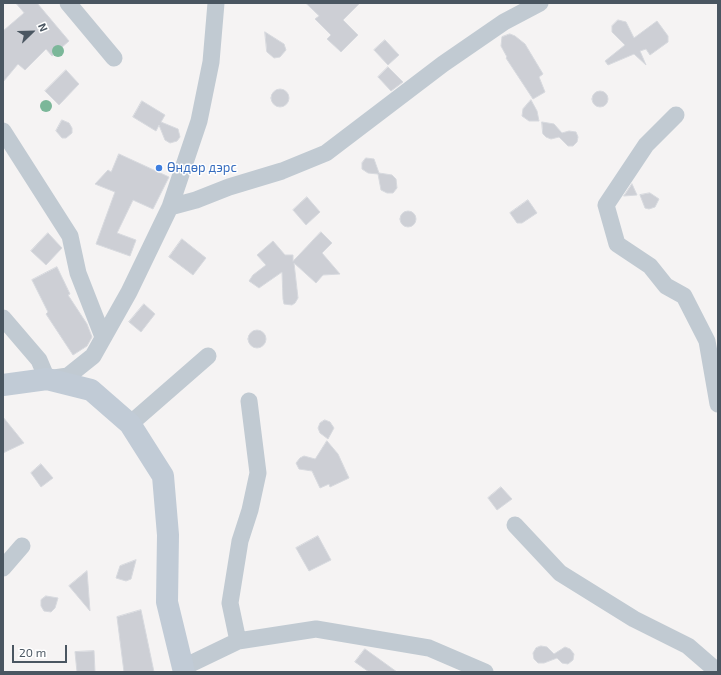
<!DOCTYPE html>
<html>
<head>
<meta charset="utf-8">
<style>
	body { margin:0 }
	#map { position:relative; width:721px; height:675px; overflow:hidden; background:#f5f3f3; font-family:"Exo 2",sans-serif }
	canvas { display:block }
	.frame { position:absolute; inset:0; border:4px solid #4a5661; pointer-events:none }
	.north { position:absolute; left:12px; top:12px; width:40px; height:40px; -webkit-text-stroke:3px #fff; paint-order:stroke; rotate:67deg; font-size:11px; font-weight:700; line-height:16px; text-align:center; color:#4a5661 }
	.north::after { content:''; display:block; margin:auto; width:14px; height:18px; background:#4a5661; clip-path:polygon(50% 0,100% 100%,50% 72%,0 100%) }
	.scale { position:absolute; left:12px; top:645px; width:55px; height:18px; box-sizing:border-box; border:2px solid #4a5661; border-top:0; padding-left:5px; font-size:12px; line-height:14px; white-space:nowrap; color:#4a5661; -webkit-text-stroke:3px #fff; paint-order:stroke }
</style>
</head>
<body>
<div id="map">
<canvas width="721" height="675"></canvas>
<div class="frame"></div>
<div class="north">N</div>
<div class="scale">20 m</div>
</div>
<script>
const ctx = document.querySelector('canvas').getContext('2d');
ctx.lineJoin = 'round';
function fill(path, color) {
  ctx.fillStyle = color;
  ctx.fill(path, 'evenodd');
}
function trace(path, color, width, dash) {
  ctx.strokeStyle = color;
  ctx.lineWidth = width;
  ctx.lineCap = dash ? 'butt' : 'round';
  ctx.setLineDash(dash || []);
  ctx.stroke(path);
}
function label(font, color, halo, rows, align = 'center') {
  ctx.font = font + ' "Exo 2",sans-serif';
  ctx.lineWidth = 3;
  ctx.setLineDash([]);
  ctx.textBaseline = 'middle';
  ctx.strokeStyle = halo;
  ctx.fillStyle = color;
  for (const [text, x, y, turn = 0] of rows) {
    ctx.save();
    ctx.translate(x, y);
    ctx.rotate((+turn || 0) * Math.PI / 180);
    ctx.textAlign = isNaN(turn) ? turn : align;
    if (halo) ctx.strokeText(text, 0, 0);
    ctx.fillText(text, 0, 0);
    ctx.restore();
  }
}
const building = new Path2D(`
	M16,3H37L69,41L52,56L46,49L25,70L18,64L3,82V31L24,13Z
	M306,3H360L343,20L358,35L341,52L327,39L331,35L315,19L319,16Z
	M618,20L626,22L634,38L657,21L668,36V42L650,55L646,49L640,51L646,65L634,54L608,65L605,61L625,45L612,32V26Z
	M265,32L284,44L286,50L280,57L274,58L267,52Z
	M510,34L515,36L525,44L543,74L539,77L545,92L533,99L506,58L507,57L501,46L502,37Z
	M385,40L399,55L388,65L374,50Z
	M388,67L403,82L391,91L378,77Z
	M66,70L79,84L59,105L45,91Z
	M271 98a9 9 0 1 1 18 0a9 9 0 1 1-18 0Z
	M592 99a8 8 0 1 1 16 0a8 8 0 1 1-16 0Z
	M531,100L537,111L539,121H529L522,116L523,109Z
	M142,101L165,115L161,122L178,129L180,137L177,141L170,143L165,140L159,125L156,131L133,117Z
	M62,120L69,123L72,128V133L66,138H62L56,131Z
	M542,122L554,124L562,133L569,131L576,132L578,137L577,142L573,146H568L559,137L551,139L546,137L543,134Z
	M119,154L169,177L153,209L133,200L117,233L136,240L130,256L96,244L115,192L95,184L108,170L111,172Z
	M366,158L374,159L379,173L392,175L396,179L397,188L393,193H387L381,190L378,174L368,173L362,169V163Z
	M632,184L637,195L624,196Z
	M650,193L659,199L655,207L649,209L645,208L640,195Z
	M307,197L320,212L306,225L293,210Z
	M528,200L537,213L522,223H517L510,213Z
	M400 219a8 8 0 1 1 16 0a8 8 0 1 1-16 0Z
	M321,232L332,243L322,253L340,274L323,275L316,283L294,263L298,298L295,303L292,305L284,304L283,299L282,272L259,288L249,281L253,275L266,265L257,255L273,241L285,255H293V261Z
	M48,233L62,248L46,265L31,251Z
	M182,239L206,258L193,275L169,257Z
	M57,267L70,294L68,295L87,324L92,337L87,346L73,355L46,314L48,312L32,280Z
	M144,304L155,314L141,332L129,322Z
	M248 339a9 9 0 1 1 18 0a9 9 0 1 1-18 0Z
	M3,417L24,443L3,453Z
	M325,420L330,422L334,428L328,439L320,433L318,428L320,423Z
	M327,441L338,454L349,478L330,487L329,484L320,488L312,471L299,469L296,463L300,458L304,456L315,459Z
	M41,464L53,478L41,487L31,473Z
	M501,487L512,499L497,510L488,498Z
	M318,536L331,560L309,571L296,548Z
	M136,560L131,579L126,581L116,578L120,566Z
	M87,571L90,611L69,586Z
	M46,596L58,598L55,608L51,612L44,611L41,606V600Z
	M141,610L154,672H124L117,617Z
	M541,646L547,647L554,654L565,647L570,649L574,654L573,660L568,664L562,663L557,658L544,663H538L534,659L533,653L536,648Z
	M365,649L397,672H369L355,662Z
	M94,651L95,672H77L75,652Z`);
fill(building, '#cdcfd5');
trace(building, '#d7d9de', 1);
trace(new Path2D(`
	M68,3L114,58
	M676,115L646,145L606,205L617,244L650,266L666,286L684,296L707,341L718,404
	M3,131L70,236L78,273L103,337
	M170,207L196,200L229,187L282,171L326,153L443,64L504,22L540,3
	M3,318L39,360L47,379L68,376L93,356L129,292L170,207L199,121L211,62L216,3
	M130,424L208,356
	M515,525L560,573L634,619L688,646L718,672
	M3,568L22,546
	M238,641L230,603L240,541L250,510L258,473L249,401
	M182,668L238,641L316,629L429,648L485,672`), '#c1cad2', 17);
trace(new Path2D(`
	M3,385L47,379L91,390L130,424L163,476L168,535L167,602L184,672`), '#c1cbd6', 22);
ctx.fillStyle = '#7bb799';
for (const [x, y] of [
	[58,51],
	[46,106]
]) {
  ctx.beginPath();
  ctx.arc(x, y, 6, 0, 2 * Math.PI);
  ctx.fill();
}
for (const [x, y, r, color] of [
	[159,168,4,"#3f7fe0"]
]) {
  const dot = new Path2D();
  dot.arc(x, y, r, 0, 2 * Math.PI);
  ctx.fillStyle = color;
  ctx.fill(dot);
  trace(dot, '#fff', 1.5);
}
label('13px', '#366cbe', '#fff', [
	["Өндөр дэрс",167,168]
], 'left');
</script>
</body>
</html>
